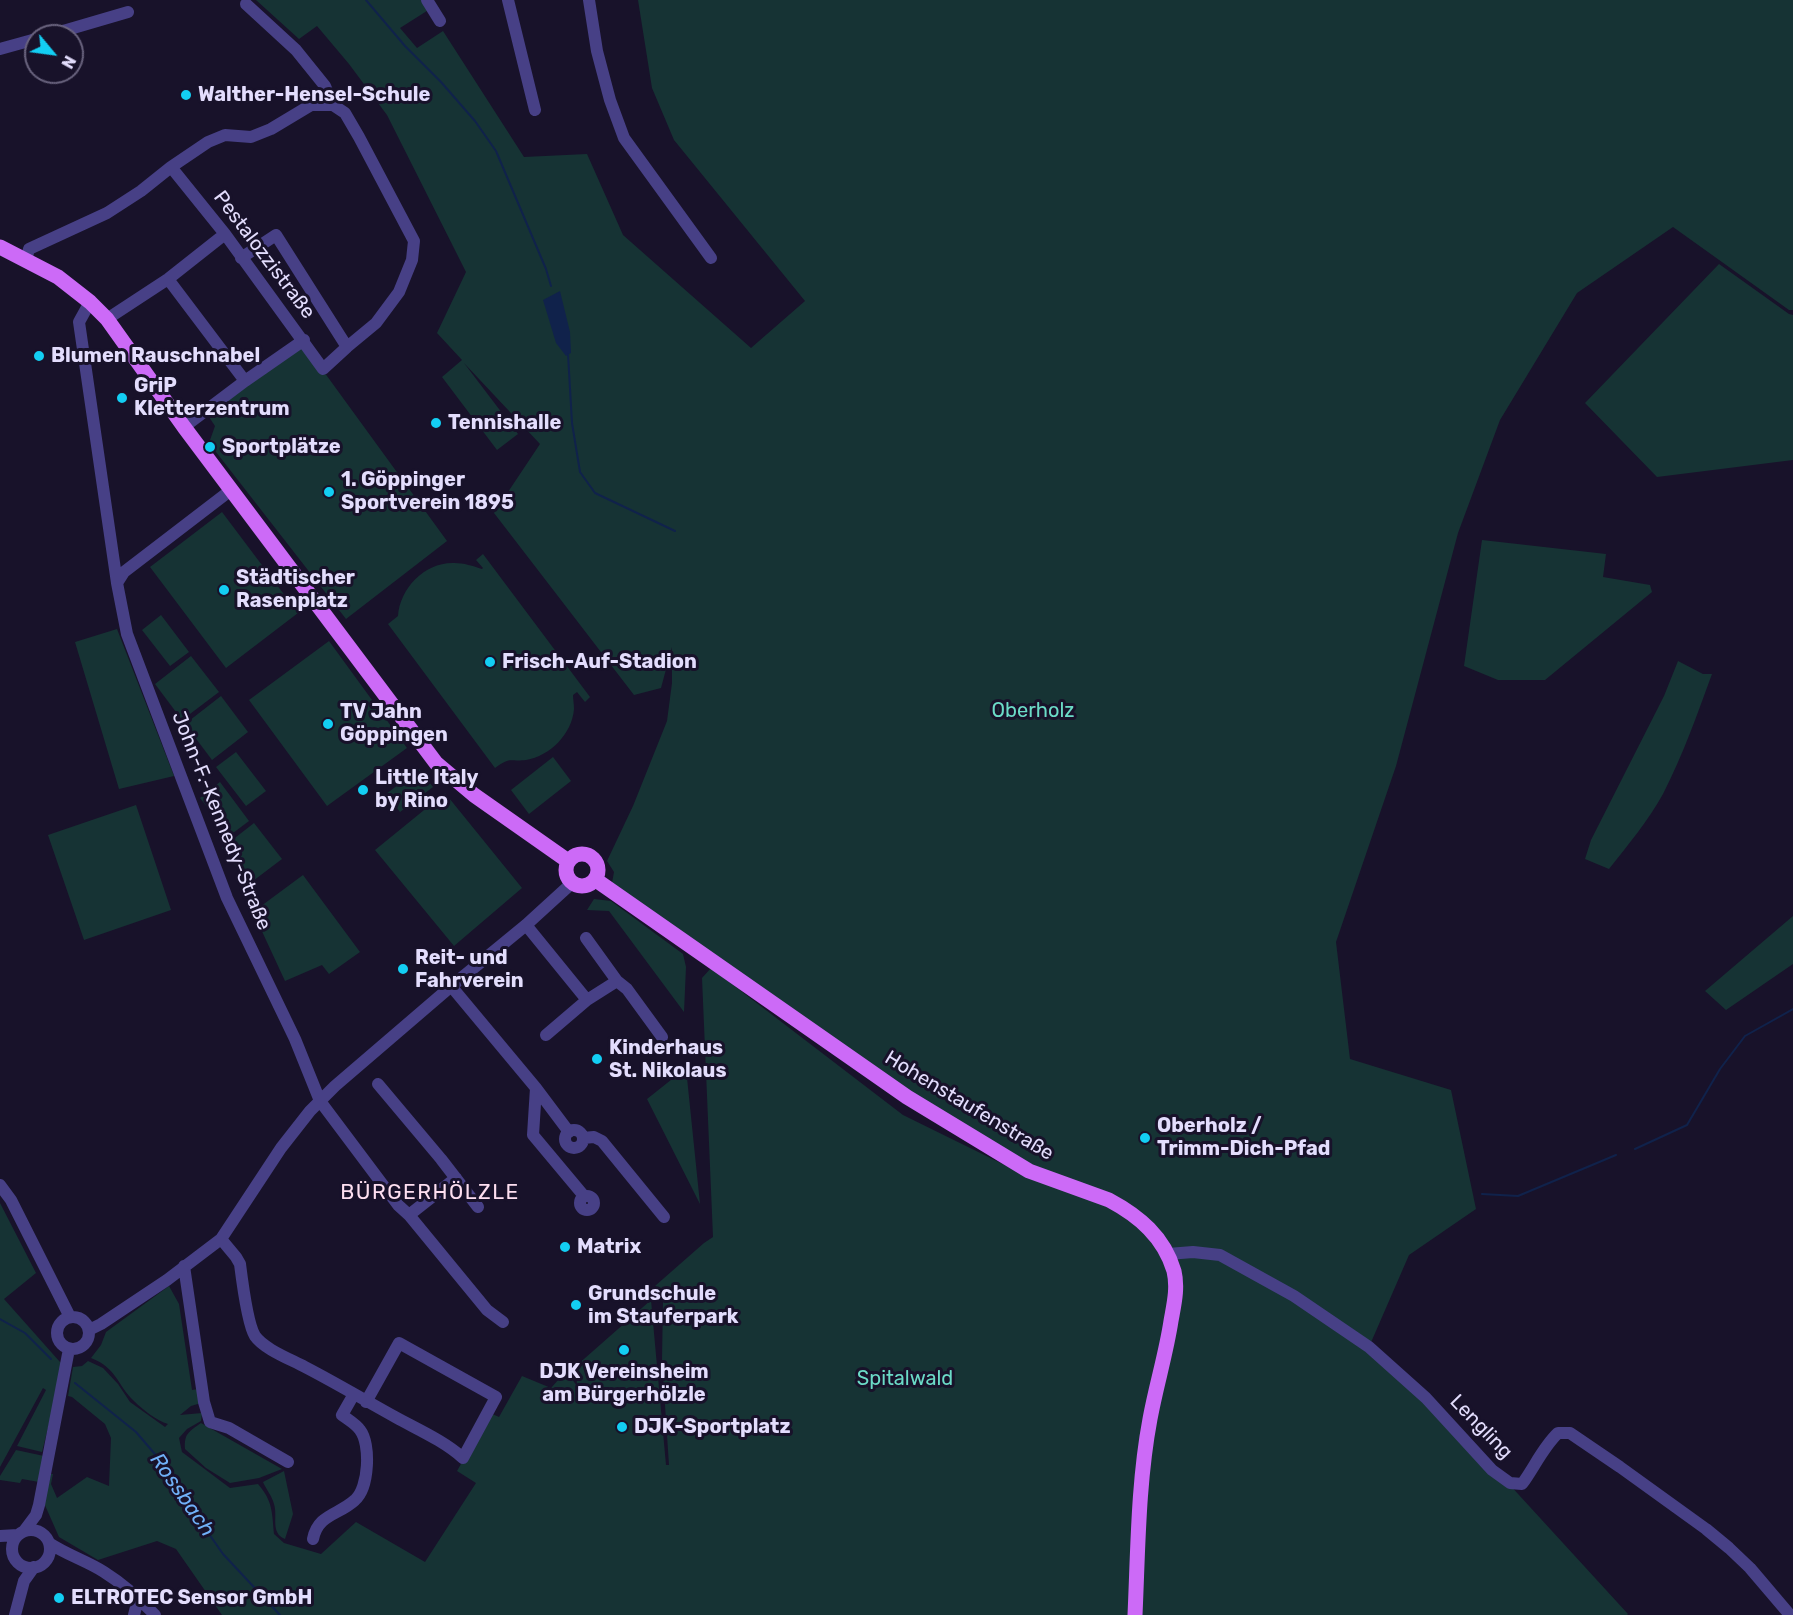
<!DOCTYPE html>
<html>
<head>
<meta charset="utf-8">
<style>
	body { margin:0 }
	#map { position:relative; width:1793px; height:1615px; overflow:hidden; background:#18122a; font-family:Rubik,sans-serif }
	canvas { display:block }
	.north { position:absolute; left:24px; top:24px; width:60px; height:60px; box-sizing:border-box; background:#18122a; border:2px solid #69637e; border-radius:50%; rotate:119deg; font-size:16px; font-weight:700; line-height:24px; text-align:center; color:#e3ddfd }
	.north::after { content:''; display:block; margin:auto; width:21px; height:27px; background:#13cef3; clip-path:polygon(50% 0,100% 100%,50% 72%,0 100%) }
</style>
</head>
<body>
<div id="map">
<canvas width="1793" height="1615"></canvas>
<div class="north">N</div>
</div>
<script>
const ctx = document.querySelector('canvas').getContext('2d');
ctx.lineJoin = 'round';
function fill(path, color) {
  ctx.fillStyle = color;
  ctx.fill(path, 'evenodd');
}
function trace(path, color, width, dash) {
  ctx.strokeStyle = color;
  ctx.lineWidth = width;
  ctx.lineCap = dash ? 'butt' : 'round';
  ctx.setLineDash(dash || []);
  ctx.stroke(path);
}
function label(font, color, halo, rows, align = 'center') {
  ctx.font = font + ' Rubik,sans-serif';
  ctx.lineWidth = 6;
  ctx.setLineDash([]);
  ctx.textBaseline = 'middle';
  ctx.strokeStyle = halo;
  ctx.fillStyle = color;
  for (const [text, x, y, turn = 0] of rows) {
    ctx.save();
    ctx.translate(x, y);
    ctx.rotate((+turn || 0) * Math.PI / 180);
    ctx.textAlign = isNaN(turn) ? turn : align;
    if (halo) ctx.strokeText(text, 0, 0);
    ctx.fillText(text, 0, 0);
    ctx.restore();
  }
}
fill(new Path2D(`
	M256,0H424L430,9L400,28L417,48L443,31L524,157L587,154L623,235L751,348L805,301L674,140L652,88L638,0H1793V310H1789L1673,227L1577,293L1500,420L1458,533L1396,766L1336,942L1350,1059L1451,1090L1476,1209L1409,1255L1369,1347L1432,1400L1628,1614L1627,1615H222L176,1549L157,1541L98,1560L59,1537L44,1503L51,1474H53L51,1484L57,1498L87,1477L109,1486L111,1438L105,1424L72,1397L68,1396L73,1367L82,1366L88,1361L103,1368L118,1384L130,1402L165,1427L168,1424C157,1421 142,1409 134,1401C117,1385 117,1368 91,1358L101,1345L106,1332L169,1286L179,1304L192,1390L198,1389L201,1403L191,1406L180,1415L202,1413L201,1421L187,1429L179,1438L182,1452L230,1488L258,1484C273,1501 272,1513 274,1534L284,1543L321,1554L356,1522L425,1562L476,1483L457,1471L490,1413L499,1417L522,1376L551,1388L566,1371L577,1386L576,1366L651,1300L666,1465H669L662,1360L663,1300L655,1286L704,1243L713,1237L702,978L711,968L903,1115L1027,1176L1117,1208L1132,1218L1150,1236L1164,1256L1173,1253L1160,1231L1141,1215L1121,1200L1019,1162L904,1090L612,883L614,872L607,861L633,806L667,721L672,683V647L661,688L634,695L494,513L540,444L464,363L518,434L497,450L442,377L462,360L437,333L466,272L387,115L349,64L317,26L299,39Z
	M1719,264L1789,314L1793,315V460L1657,477L1585,403Z
	M303,343L447,541L346,619L209,443L215,426L207,414Z
	M222,512L298,613L226,668L150,567Z
	M1482,540L1606,554L1603,577L1650,585L1652,592L1545,680H1498L1464,666Z
	M483,554L590,697L585,702L577,692L573,695C573,699 574,704 574,709C572,734 550,756 526,760C509,762 511,756 495,768L388,624L398,616C400,588 425,562 454,563C464,563 473,566 482,569L483,568L476,560Z
	M161,615L189,652L170,666L142,630Z
	M117,629L174,776L119,789L75,642Z
	M329,641L407,748L327,806L249,700Z
	M191,656L219,692L182,720L155,684Z
	M1678,661L1703,674H1712C1697,715 1683,755 1663,794C1648,821 1628,845 1609,869L1585,859L1591,840L1664,696Z
	M221,696L248,732L212,760L185,724Z
	M236,752L266,791L246,806L216,767Z
	M553,757L571,781L529,814L511,790Z
	M419,769L433,787L400,812L386,794Z
	M220,782L249,821L229,836L200,798Z
	M445,793L522,888L454,946L375,850Z
	M136,805L171,910L84,940L48,835Z
	M254,823L282,859L249,884L222,848Z
	M303,875L360,952L329,974L322,965L285,981L253,912Z
	M594,899L611,901L683,954L686,967L684,1012L609,911L587,910Z
	M1793,916V964L1726,1010L1705,991Z
	M686,1068L700,1204L647,1099Z
	M0,1203L36,1273L4,1299L60,1362L64,1363L42,1452L17,1446L46,1390L43,1388L0,1467Z
	M201,1423L282,1469L259,1478L230,1483L206,1468L185,1449C184,1433 189,1432 201,1423Z
	M16,1450L44,1456L39,1482L22,1479L20,1483L0,1480V1476Z
	M284,1471L293,1514L285,1539C270,1533 278,1517 274,1504C272,1496 266,1489 263,1482Z`), '#163334');
fill(new Path2D(`
	M560,291L570,332L571,353L566,356L556,343L543,300Z`), '#10224b');
trace(new Path2D(`
	M366,0L405,46L441,82L475,121L496,151L546,269L551,286
	M568,354L572,423L580,472L595,493L675,531
	M1635,1149L1687,1125L1720,1069L1745,1036L1793,1009
	M1482,1194L1518,1196L1616,1155
	M0,1319L25,1333L51,1359
	M75,1383L136,1432L172,1474L186,1501L223,1554L280,1615`), '#10224b', 2);
trace(new Path2D(`
	M427,0L440,21
	M508,0L535,110
	M589,0L597,51L610,100L624,138L711,258
	M46,36L128,12
	M0,49L36,39
	M171,167L225,234L323,369L347,347L376,323L399,292L412,260L414,241L359,137L345,113L333,105L325,86L296,50L246,4
	M241,258L276,235L347,347
	M26,260L29,249L107,213L141,191L171,167L208,142L225,135L251,137L271,129L311,105H333
	M168,279L245,381
	M90,302L79,322L117,583
	M107,319L168,279L225,234
	M184,427L245,381L304,340
	M231,490L124,572L117,583L127,634L227,898L295,1039L320,1101L398,1205L409,1215L487,1310L503,1322
	M526,925L587,1000L617,981
	M586,938L617,981L627,989L662,1037
	M451,986L536,1088L569,1132
	M546,1035L587,1000
	M378,1084L441,1159L478,1207
	M536,1088L533,1135L584,1196
	M565 1139a9 9 0 1 1 18 0a9 9 0 1 1-18 0Z
	M583,1138L594,1137L602,1141L664,1217
	M0,1185L11,1200L70,1317
	M580 1203a7 7 0 1 1 14 0a7 7 0 1 1-14 0Z
	M409,1215L456,1178
	M221,1239L236,1257L240,1264C242,1280 248,1325 255,1336C264,1349 290,1359 305,1367C336,1383 366,1401 397,1418C419,1430 444,1441 463,1458L496,1397L399,1343L366,1402
	M1168,1254L1193,1252L1220,1255L1294,1296L1369,1347L1426,1398L1492,1470L1510,1483L1522,1484C1534,1468 1543,1447 1558,1433H1570L1620,1467L1706,1529L1729,1548L1750,1568L1790,1615
	M184,1266L204,1402L210,1422L229,1428L288,1462
	M57 1333a16 16 0 1 1 32 0a16 16 0 1 1-32 0Z
	M89,1330L101,1324L167,1280L221,1239L281,1148L310,1111L335,1086L448,989L526,925L572,883
	M12 1549a19 19 0 1 1 38 0a19 19 0 1 1-38 0Z
	M24,1531L36,1515L39,1505L69,1349
	M0,1536L18,1535
	M313,1539C318,1514 339,1515 355,1500C369,1488 371,1444 360,1430C356,1424 347,1419 342,1415L354,1394
	M49,1543C67,1555 87,1561 104,1572C123,1584 140,1599 155,1615
	M15,1615L24,1581L34,1567
	M134,1615L138,1599`), '#474086', 12);
trace(new Path2D(`
	M0,247L58,277L90,302L107,319L184,427L436,763L474,795L568,861
	M566 870a16 16 0 1 1 32 0a16 16 0 1 1-32 0Z
	M596,880L907,1097L1029,1171L1109,1200C1139,1216 1164,1237 1174,1271C1178,1288 1174,1304 1171,1321C1166,1354 1156,1386 1150,1419C1138,1483 1138,1550 1135,1615`), '#cc6af7', 15);
for (const [x, y, r, color] of [
	[186,95,6,"#13cef3"],
	[39,356,6,"#13cef3"],
	[122,398,6,"#13cef3"],
	[436,423,6,"#13cef3"],
	[210,447,6,"#13cef3"],
	[329,492,6,"#13cef3"],
	[224,590,6,"#13cef3"],
	[490,662,6,"#13cef3"],
	[328,724,6,"#13cef3"],
	[363,790,6,"#13cef3"],
	[403,969,6,"#13cef3"],
	[597,1059,6,"#13cef3"],
	[1145,1138,6,"#13cef3"],
	[565,1247,6,"#13cef3"],
	[576,1305,6,"#13cef3"],
	[624,1350,6,"#13cef3"],
	[622,1427,6,"#13cef3"],
	[59,1598,6,"#13cef3"]
]) {
  const dot = new Path2D();
  dot.arc(x, y, r, 0, 2 * Math.PI);
  ctx.fillStyle = color;
  ctx.fill(dot);
  trace(dot, '#18122a', 2);
}
label('bold 20px', '#e3ddfd', '#18122a', [
	["Walther-Hensel-Schule",198,95],
	["Blumen Rauschnabel",51,356],
	["GriP",134,386],
	["Kletterzentrum",134,409],
	["Tennishalle",448,423],
	["Sportplätze",222,447],
	["1. Göppinger",341,480],
	["Sportverein 1895",341,503],
	["Städtischer",236,578],
	["Rasenplatz",236,601],
	["Frisch-Auf-Stadion",502,662],
	["TV Jahn",340,712],
	["Göppingen",340,735],
	["Little Italy",375,778],
	["by Rino",375,801],
	["Reit- und",415,958],
	["Fahrverein",415,981],
	["Kinderhaus",609,1048],
	["St. Nikolaus",609,1071],
	["Oberholz /",1157,1126],
	["Trimm-Dich-Pfad",1157,1149],
	["Matrix",577,1247],
	["Grundschule",588,1294],
	["im Stauferpark",588,1317],
	["DJK Vereinsheim",624,1372,"center"],
	["am Bürgerhölzle",624,1395,"center"],
	["DJK-Sportplatz",634,1427],
	["ELTROTEC Sensor GmbH",71,1598]
], 'left');
label('20px', '#e3ddfd', '#18122a', [
	["Pestalozzistraße",264,255,53],
	["John-F.-Kennedy-Straße",221,821,68],
	["Hohenstaufenstraße",969,1106,31],
	["Lengling",1481,1427,46]
]);
label('20px', '#6bdbc7', '#18122a', [
	["Oberholz",1033,711],
	["Spitalwald",905,1379]
]);
ctx.letterSpacing = '1.5px';
label('21px', '#fddff0', '#18122a', [
	["BÜRGERHÖLZLE",430,1193]
]);
ctx.letterSpacing = '0px';
label('italic 21px', '#70b0f8', '#18122a', [
	["Rossbach",182,1495,55]
]);
</script>
</body>
</html>
